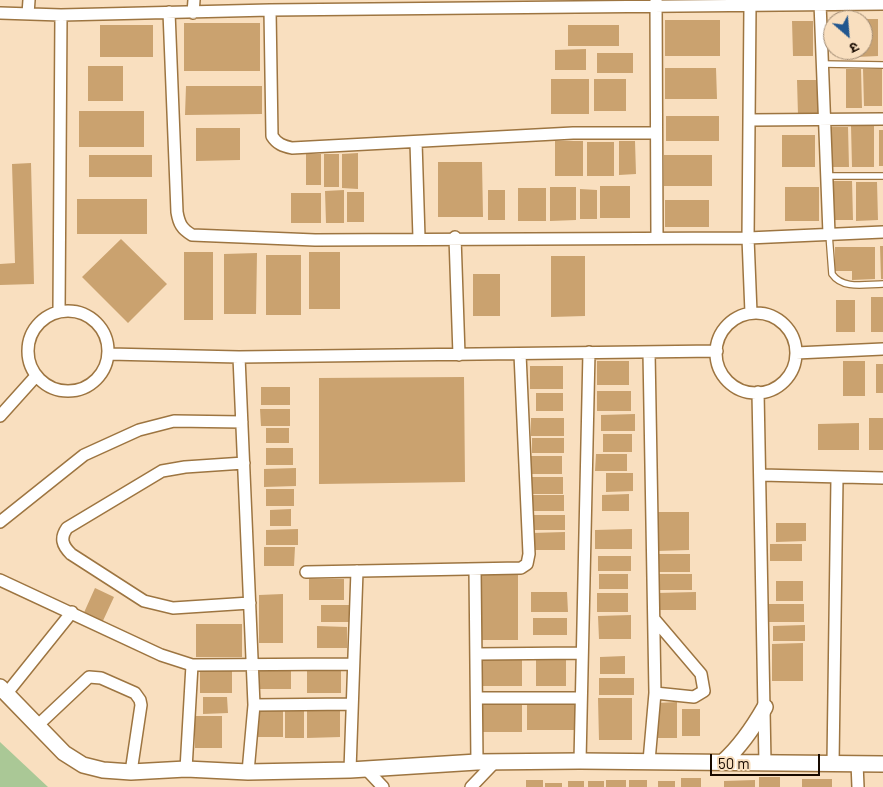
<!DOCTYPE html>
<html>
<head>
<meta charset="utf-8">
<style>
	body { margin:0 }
	#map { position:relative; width:883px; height:787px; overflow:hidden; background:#f9dfbf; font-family:Barlow,"Noto Sans Devanagari",sans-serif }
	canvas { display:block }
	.north { position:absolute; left:823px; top:10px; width:50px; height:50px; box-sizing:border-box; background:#f9dfbf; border:1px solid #9f8a73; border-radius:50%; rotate:153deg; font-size:14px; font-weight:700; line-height:20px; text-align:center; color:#180a00 }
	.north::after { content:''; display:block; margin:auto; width:18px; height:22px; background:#22578f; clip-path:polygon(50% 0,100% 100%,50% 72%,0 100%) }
	.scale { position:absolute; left:710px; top:754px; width:110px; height:22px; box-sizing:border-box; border:2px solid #180a00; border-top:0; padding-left:6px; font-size:15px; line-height:18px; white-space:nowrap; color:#180a00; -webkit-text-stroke:4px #f9dfbf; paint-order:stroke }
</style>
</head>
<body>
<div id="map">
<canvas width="883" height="787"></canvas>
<div class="north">उ</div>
<div class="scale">50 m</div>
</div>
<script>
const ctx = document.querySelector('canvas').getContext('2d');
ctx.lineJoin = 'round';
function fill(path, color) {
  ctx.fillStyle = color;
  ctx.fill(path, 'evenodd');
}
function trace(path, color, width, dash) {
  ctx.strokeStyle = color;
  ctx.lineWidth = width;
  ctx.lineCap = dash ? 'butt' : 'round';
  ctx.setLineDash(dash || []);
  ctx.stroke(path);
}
fill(new Path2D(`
	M0,742L48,787H0Z`), '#aac896');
fill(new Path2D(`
	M863,19H878V56L856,57V50H863Z
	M665,20H720V56H665Z
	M792,21H813V56H793Z
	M184,23H260V71H184Z
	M100,25H153V57H100Z
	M568,25H619V46H568Z
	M586,49V70H555V50Z
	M833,50H850V56L833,55Z
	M597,53H633V73H597Z
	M88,66H123V101H88Z
	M665,68H716L717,99H665Z
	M846,69H861L862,108H846Z
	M863,69H882V106H864Z
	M551,79H589V114H551Z
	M594,79H626V111H594Z
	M797,80H818V114L798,115Z
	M186,86H262V114L185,115Z
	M79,111H144V147H79Z
	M666,116H719V141H666Z
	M851,126H874V167H852Z
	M830,127H848L849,167H830Z
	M196,128H240V160L196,161Z
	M879,130H883V166H879Z
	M782,135H815V167H782Z
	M555,141H583V176H555Z
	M619,141H635L636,174L619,175Z
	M587,142H614V176H587Z
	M358,153V189L342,188V154Z
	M306,154H321V185H306Z
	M324,154H339V187H324Z
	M89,155H152V177H89Z
	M664,155H712V186H664Z
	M438,162H482L483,217H438Z
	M31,163L34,284L0,285V264L15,263L12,164Z
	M831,181H852L853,220H831Z
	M856,182H877L878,220L856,221Z
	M600,186H630V218H600Z
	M550,187H576V220L550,221Z
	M785,187H819V221H785Z
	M518,188H546V221H518Z
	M580,189L597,190V219H580Z
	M344,190V223H326L325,191Z
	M488,190H505V220H488Z
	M347,192H364V222H347Z
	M291,193H321V223H291Z
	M77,199H147V234H77Z
	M665,200H709V227H665Z
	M121,239L167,284L128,323L82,277Z
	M880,246H883V279H881Z
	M835,247H875V279L852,280V271H835Z
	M184,252H213V320H184Z
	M309,252H340V309H309Z
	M257,253L256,314H224V254Z
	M266,255H301V315H266Z
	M551,256H585V316L551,317Z
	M473,274H500V316H473Z
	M871,297H883V332H871Z
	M836,300H855V332H836Z
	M597,361H629V385H597Z
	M843,361H865V396H843Z
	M876,364H883V393H876Z
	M530,366H563V389H530Z
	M464,377L465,482L319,484V378Z
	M261,387H290V405H261Z
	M597,391H631V411H597Z
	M536,393H563V411H536Z
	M260,409H290V426H261Z
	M635,414V431H601V415Z
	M531,418H564V436H531Z
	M869,418H883V450H869Z
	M859,423V450H818V424Z
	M266,428H289V443H266Z
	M603,434H632V452H603Z
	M532,438H564V453H532Z
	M266,448H293V465H266Z
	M596,454H627V471H595Z
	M531,456H562V474H531Z
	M296,468V486L264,487V469Z
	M606,473H633V491L606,492Z
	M532,477H563V494H531Z
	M266,489H294V506H266Z
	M629,494V511H602V495Z
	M529,495H564V511H529Z
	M291,509V526H270V510Z
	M657,512H689V550L657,551Z
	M530,515H565V530H530Z
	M776,523H806V541L776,542Z
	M298,529V545H266V530Z
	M632,529V549H595V530Z
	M565,532V550H532V533Z
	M770,544H802V561H770Z
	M264,547H295L294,566H264Z
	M657,554H690V572H657Z
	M598,556H631V571H598Z
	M480,571H518V640H480Z
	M599,574H628V589H599Z
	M659,574H692V590H659Z
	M309,579H344V600H309Z
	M776,581H803V601H776Z
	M95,588L114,597L101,625L82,617Z
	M531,592H567L568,612H531Z
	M696,592V610H657V593Z
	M597,593H628V612H597Z
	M283,594V643H259V595Z
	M769,604H804V622H769Z
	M321,605H349V622H321Z
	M631,615V639H599L598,616Z
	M533,618H567V635H533Z
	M196,624H242V657H196Z
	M805,625V641H773V626Z
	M317,626L347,627V648H317Z
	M803,643V681H772V644Z
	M625,656V674H600V657Z
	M482,659H522V686H482Z
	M536,659H566V686H536Z
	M256,665H291V689H256Z
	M307,669H341V693H307Z
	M200,671H232V693H200Z
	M599,678H634V695H599Z
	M203,697H227L228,713L203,714Z
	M598,698H632V740H599Z
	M480,700H522V732H480Z
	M677,702V738H657V703Z
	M576,703V730H527V704Z
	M307,707H340V737L307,738Z
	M285,708H304V738H285Z
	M682,709H700V736H682Z
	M257,710H283V737H257Z
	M195,716H222V748H195Z
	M759,777H780V787H759Z
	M681,778H701V787H681Z
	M802,779H832V787H802Z
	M526,780H543V787H526Z
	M606,780H626V787H606Z
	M629,780H647V787H629Z
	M755,780V787H724V781Z
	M568,781H584V787H568Z
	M588,781H604V787H588Z
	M658,781H675V787H658Z
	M545,783H562V787H545Z`), '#caa26f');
const service = new Path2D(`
	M823,64L883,65
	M826,176H883
	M829,234L832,274C843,290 866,284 883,284`);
const minor = new Path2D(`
	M656,0L657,237
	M820,3L829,234
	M750,6L748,238L751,313
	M270,10L272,136C277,144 283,146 292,148L573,133H656
	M169,12L177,212C179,224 182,229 192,235L315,240L748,238L883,232
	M0,13L61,15L270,10L883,4
	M193,13L194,0
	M28,14L29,0
	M750,120L883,119
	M416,142L419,238
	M455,237L459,355
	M28 351a40 40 0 1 1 80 0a40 40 0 1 1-80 0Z
	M59,311L61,15
	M716 353a40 40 0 1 1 80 0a40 40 0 1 1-80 0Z
	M796,353L883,349
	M109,354L239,357L717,351
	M239,357L254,705L248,772
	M758,392L765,763
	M0,416L36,376
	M244,463L185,467L162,471L67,528C60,538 62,545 71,554L144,601L173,608L250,603
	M761,475L883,478
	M0,522L84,455L139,430L174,421L242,422
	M475,569L477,762
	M306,572L521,568L527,564L529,554L520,354
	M0,580L161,655L192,665L353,664
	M655,620L701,674L704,691L694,697L655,693
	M478,654L582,653
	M7,693L72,612
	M478,698H581
	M254,705L352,704
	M37,726L89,677L101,678L135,693L140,700L141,705L131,772
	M580,761L589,352
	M649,761L655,693L649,352
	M833,763L837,478
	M857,763L858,787
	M186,769L192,665
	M366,769L383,787
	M350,770L357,571
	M471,787L495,762`);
const tertiary = new Path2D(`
	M0,687L64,753L83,765L103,770L131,772L186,769L248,772L350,770L477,762L580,761L883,764
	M723,762C741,746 753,728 765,707`);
trace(service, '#9d7541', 8);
trace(minor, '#9d7541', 14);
trace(tertiary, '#9d7541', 18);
trace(service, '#fff', 5.5);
trace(minor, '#fff', 11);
trace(tertiary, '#fff', 15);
</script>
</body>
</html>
